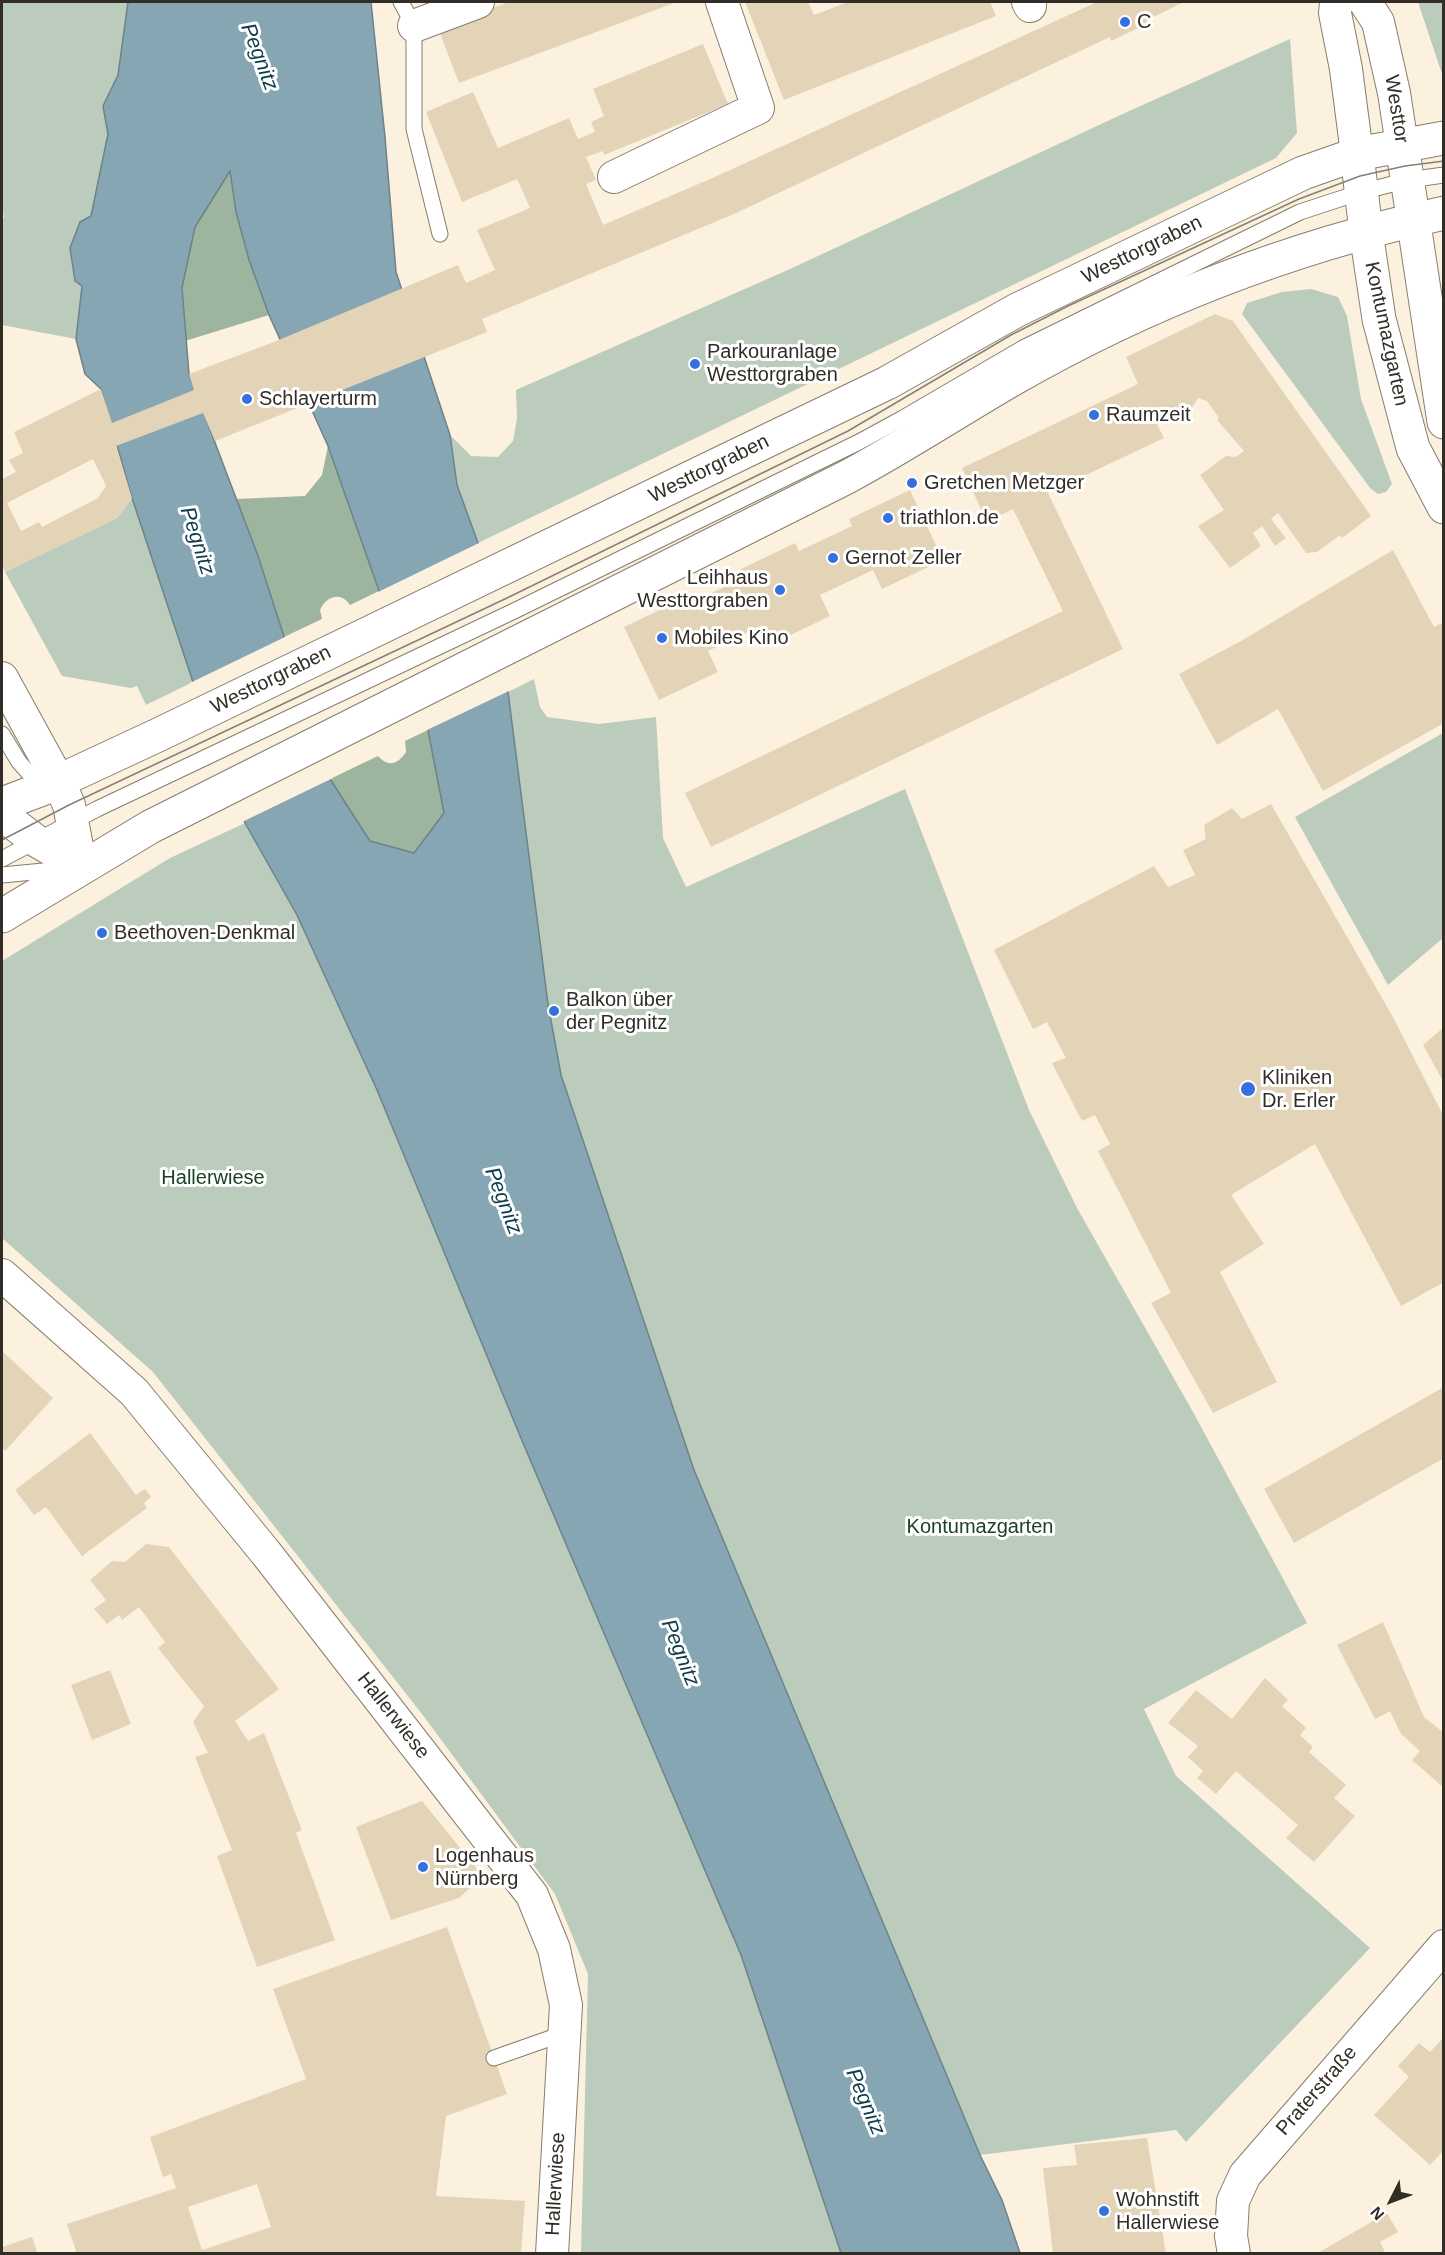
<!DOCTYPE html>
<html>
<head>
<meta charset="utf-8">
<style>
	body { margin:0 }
	#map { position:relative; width:1445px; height:2255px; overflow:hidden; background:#fcf1df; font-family:Helvetica,sans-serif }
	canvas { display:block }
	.frame { position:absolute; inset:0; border:3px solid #322e27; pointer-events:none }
	.north { position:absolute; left:1361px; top:2171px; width:60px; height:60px; -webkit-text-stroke:4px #fff; paint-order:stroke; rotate:228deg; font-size:16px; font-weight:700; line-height:24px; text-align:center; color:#322e27 }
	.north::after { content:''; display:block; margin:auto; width:21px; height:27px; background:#322e27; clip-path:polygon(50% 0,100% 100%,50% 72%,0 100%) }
</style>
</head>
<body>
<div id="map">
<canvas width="1445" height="2255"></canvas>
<div class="frame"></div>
<div class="north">N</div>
</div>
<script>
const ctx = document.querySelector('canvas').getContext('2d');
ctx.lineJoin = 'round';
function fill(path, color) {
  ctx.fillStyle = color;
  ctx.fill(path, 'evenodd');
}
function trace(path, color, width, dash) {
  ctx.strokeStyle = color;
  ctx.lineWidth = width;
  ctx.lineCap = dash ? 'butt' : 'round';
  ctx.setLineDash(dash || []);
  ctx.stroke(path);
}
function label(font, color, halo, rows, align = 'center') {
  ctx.font = font + ' Helvetica,sans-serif';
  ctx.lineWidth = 6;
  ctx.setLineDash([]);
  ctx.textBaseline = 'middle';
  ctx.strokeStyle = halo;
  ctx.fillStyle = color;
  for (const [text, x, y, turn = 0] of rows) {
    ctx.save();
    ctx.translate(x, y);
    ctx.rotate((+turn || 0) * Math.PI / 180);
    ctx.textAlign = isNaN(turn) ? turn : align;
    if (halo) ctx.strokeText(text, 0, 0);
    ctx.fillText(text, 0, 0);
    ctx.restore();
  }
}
fill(new Path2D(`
	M2,2H128L118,75L103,106L108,134L91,216L80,222L82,286L76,339L2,325V219L4,218L2,204Z
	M1418,2H1443V77Z
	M1290,39L1297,133L1276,158L478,543L457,485L450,435L471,456L498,457L513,441L517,418L516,390L790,269L1127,112Z
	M1311,289L1338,297L1347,316L1361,399L1392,484L1386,492L1378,494L1370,488L1242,314L1247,303L1282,292Z
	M132,498L193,682L146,705L137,686L131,688L62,676L5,572L117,518Z
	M534,679L540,707L547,717L599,724L656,717L663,838L686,887L905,789L1029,1110L1077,1208L1193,1412L1307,1623L1144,1709L1176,1776L1370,1948L1186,2142L1176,2130L980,2155L694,1470L561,1075L548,1004L508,692Z
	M1443,733V938L1388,985L1295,817Z
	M245,823L297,915L377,1090L523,1443L741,1955L841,2253H581L588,1974L555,1894L422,1714L153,1372L2,1238V961L170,858Z`), '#bbccbc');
fill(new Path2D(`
	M230,170L236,212L249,260L269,315L185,341L182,288L195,227Z
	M328,446L379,591L350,605C341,591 326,596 320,610L322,619L284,637L258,556L236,499L305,496L322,475Z
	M428,730L444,813L414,854L370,841L330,779L378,756C389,768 398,764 406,752L405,741Z`), '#9db59f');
const water = new Path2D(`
	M128,2H371L385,137L396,272L450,435L457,485L478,543L508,692L548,1004L561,1075L694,1470L980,2155L1002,2200L1020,2253H841L741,1955L523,1443L377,1090L297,915L245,823L193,682L132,498L101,389L85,374L76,339L82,286L75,281L70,248L80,222L91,216L108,134L103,106L118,75ZM230,171L236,212L249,260L269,315L328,446L428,730L444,813L414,853L370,841L330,779L258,556L189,374L182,288L195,227Z`);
fill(water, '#86a6b3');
trace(water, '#6d8289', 1.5);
fill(new Path2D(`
	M481,542L511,690L425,731L376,593Z
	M287,636L333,778L242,822L190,683Z`), '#fcf1df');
fill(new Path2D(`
	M509,2H677L459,83L438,28Z
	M745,2H808L814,15L848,2H990L996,16L784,100Z
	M1097,2H1184L1147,20L1149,23L1111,41L1110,37L734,214L482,319L487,332L215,441L203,413L116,446L132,498L117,518L5,572L2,565V479L16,472L9,460L23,453L14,432L101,389L112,423L194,390L189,374L274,342L458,265L466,283L495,270L477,230L530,208L517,179L462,202L426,112L473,92L498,148L569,118L578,139L595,132L591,122L604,116L593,89L703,44L728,104L604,155L603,151L586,157L596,180L586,184L603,225L717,176ZM93,459L106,486L98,498L42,527L39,522L21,531L7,503Z
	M1215,314L1233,321L1371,516L1342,538L1340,535L1317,552L1306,553L1278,513L1271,519L1286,538L1275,546L1262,526L1253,533L1261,546L1230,568L1198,526L1224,510L1200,475L1226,456L1236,457L1244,451L1217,420L1219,418L1207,401L1198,398L1192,408L1157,424L1164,438L1048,493L1123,649L711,847L685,793L1063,611L1013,509L987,522L962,468L1138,384L1126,357Z
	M910,490L943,560L882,589L873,570L820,595L830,616L770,645L761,626L708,651L718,672L659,700L624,627L683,599L686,605L739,580L735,572L795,543L799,551L852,526L849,519Z
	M1393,550L1434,627L1444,622V723L1323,791L1278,709L1217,745L1179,674L1241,641Z
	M1271,804L1394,1019L1444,1117V1282L1401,1306L1315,1144L1231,1195L1264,1244L1220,1272L1277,1382L1213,1413L1151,1303L1171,1293L1098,1151L1110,1144L1095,1115L1082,1121L1052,1063L1066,1058L1047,1022L1033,1029L994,950L1154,866L1168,887L1195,875L1183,850L1206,839L1204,825L1232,808L1242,819Z
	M1444,1027V1083L1423,1045Z
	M2,1351L53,1398L5,1451L2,1447Z
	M1444,1387V1458L1294,1543L1264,1489Z
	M90,1433L136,1495L145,1489L151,1497L144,1503L147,1508L82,1556L46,1507L34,1515L15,1490Z
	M146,1544L169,1547L279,1689L235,1721L248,1741L264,1733L302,1830L296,1833L335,1940L257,1967L217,1856L232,1850L195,1757L208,1753L193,1722L204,1706L158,1648L165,1642L139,1607L122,1620L119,1615L107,1624L94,1609L106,1600L90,1580L112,1561L125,1562Z
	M1383,1622L1424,1717L1444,1733V1788L1412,1760L1420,1751L1401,1734L1390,1711L1375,1719L1337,1645Z
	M110,1670L131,1724L92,1740L71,1685Z
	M1265,1678L1288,1700L1282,1706L1306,1728L1300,1735L1313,1747L1309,1752L1346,1785L1334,1798L1355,1816L1314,1862L1286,1838L1298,1825L1236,1771L1216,1794L1197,1778L1203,1771L1188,1757L1198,1746L1168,1723L1196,1690L1232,1719Z
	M422,1801L483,1876L459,1898L391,1920L356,1827Z
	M447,1927L507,2094L446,2116L436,2196L525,2201L521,2254H77L67,2224L176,2188L171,2174L163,2177L150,2137L306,2079L273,1989ZM257,2184L271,2227L202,2250L188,2207Z
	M1444,2037V2150L1430,2165L1374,2115L1409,2077L1398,2066L1419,2043L1430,2052Z
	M1147,2138L1166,2254H1053L1043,2168L1077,2165L1074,2145Z
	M1387,2213L1398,2232L1380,2242L1386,2254H1316Z
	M32,2237L38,2254H2V2247Z`), '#e3d4b8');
const service = new Path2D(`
	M401,2L414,26V129L440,234
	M2,734L19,762L43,789
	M2,859L97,809L512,612L859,442L903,418L1023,348L1300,212L1361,192L1408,180L1444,175
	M2,875L64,869
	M494,2058L565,2033`);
const minor = new Path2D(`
	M1028,2L1030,6
	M1336,2L1335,13L1346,69L1357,154
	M1365,2L1378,22L1394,93L1402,145
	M414,26L478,2
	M614,177L758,108L722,2
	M2,678L58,780L69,805L81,867
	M2,815L35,840L81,867
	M2,1275L134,1392L266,1553L532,1895L554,1949L566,2005L552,2254
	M1234,2254L1231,2236L1233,2201L1245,2175L1444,1946`);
const tertiary = new Path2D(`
	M1402,145L1444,422
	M1357,154L1366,232L1379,319L1413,448L1444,507`);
const secondary = new Path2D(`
	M2,804L42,789L158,735L725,461L887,383L1017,310L1303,173L1357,154L1444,138
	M2,916L150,827L847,477C903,447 956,412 1011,380C1145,303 1293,246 1444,213`);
trace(service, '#867d6d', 17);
trace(minor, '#867d6d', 34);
trace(tertiary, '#867d6d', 35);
trace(secondary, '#867d6d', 35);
trace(service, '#fff', 15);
trace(minor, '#fff', 32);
trace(tertiary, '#fff', 33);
trace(secondary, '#fff', 33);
trace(new Path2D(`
	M2,840L69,805L507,598L848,431L1011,335L1068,306L1299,199L1360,176L1405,166L1444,161`), '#878075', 1.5);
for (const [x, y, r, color] of [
	[1125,22,6,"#3570de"],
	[695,364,6,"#3570de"],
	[247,399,6,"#3570de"],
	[1094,415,6,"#3570de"],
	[912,483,6,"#3570de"],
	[888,518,6,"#3570de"],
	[833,558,6,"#3570de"],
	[780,590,6,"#3570de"],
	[662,638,6,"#3570de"],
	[102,933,6,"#3570de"],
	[554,1011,6,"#3570de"],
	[1248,1089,8,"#3570de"],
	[423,1867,6,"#3570de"],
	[1104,2211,6,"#3570de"]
]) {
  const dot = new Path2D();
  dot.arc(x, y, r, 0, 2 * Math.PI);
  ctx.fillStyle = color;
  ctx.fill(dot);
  trace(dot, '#fff', 2);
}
label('20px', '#322e27', '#fff', [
	["C",1137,22],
	["Parkouranlage",707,352],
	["Westtorgraben",707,375],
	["Schlayerturm",259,399],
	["Raumzeit",1106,415],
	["Gretchen Metzger",924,483],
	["triathlon.de",900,518],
	["Gernot Zeller",845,558],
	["Leihhaus",768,578,"right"],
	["Westtorgraben",768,601,"right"],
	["Mobiles Kino",674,638],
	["Beethoven-Denkmal",114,933],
	["Balkon über",566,1000],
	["der Pegnitz",566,1023],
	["Kliniken",1262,1078],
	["Dr. Erler",1262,1101],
	["Logenhaus",435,1856],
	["Nürnberg",435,1879],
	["Wohnstift",1116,2200],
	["Hallerwiese",1116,2223]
], 'left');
label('20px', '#322e27', '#fff', [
	["Westtor",1396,109,81],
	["Westtorgraben",1142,250,-26],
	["Kontumazgarten",1386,334,78],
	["Westtorgraben",709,469,-26],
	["Westtorgraben",271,680,-26],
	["Hallerwiese",393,1716,52],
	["Praterstraße",1317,2091,-49],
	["Hallerwiese",556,2184,-87]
]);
label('20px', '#1c4223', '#fff', [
	["Hallerwiese",213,1178],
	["Kontumazgarten",980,1527]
]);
label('italic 21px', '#0d3d4c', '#fff', [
	["Pegnitz",259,57,69],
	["Pegnitz",197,541,72],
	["Pegnitz",503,1201,69],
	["Pegnitz",680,1653,68],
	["Pegnitz",865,2102,67]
]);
</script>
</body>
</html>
